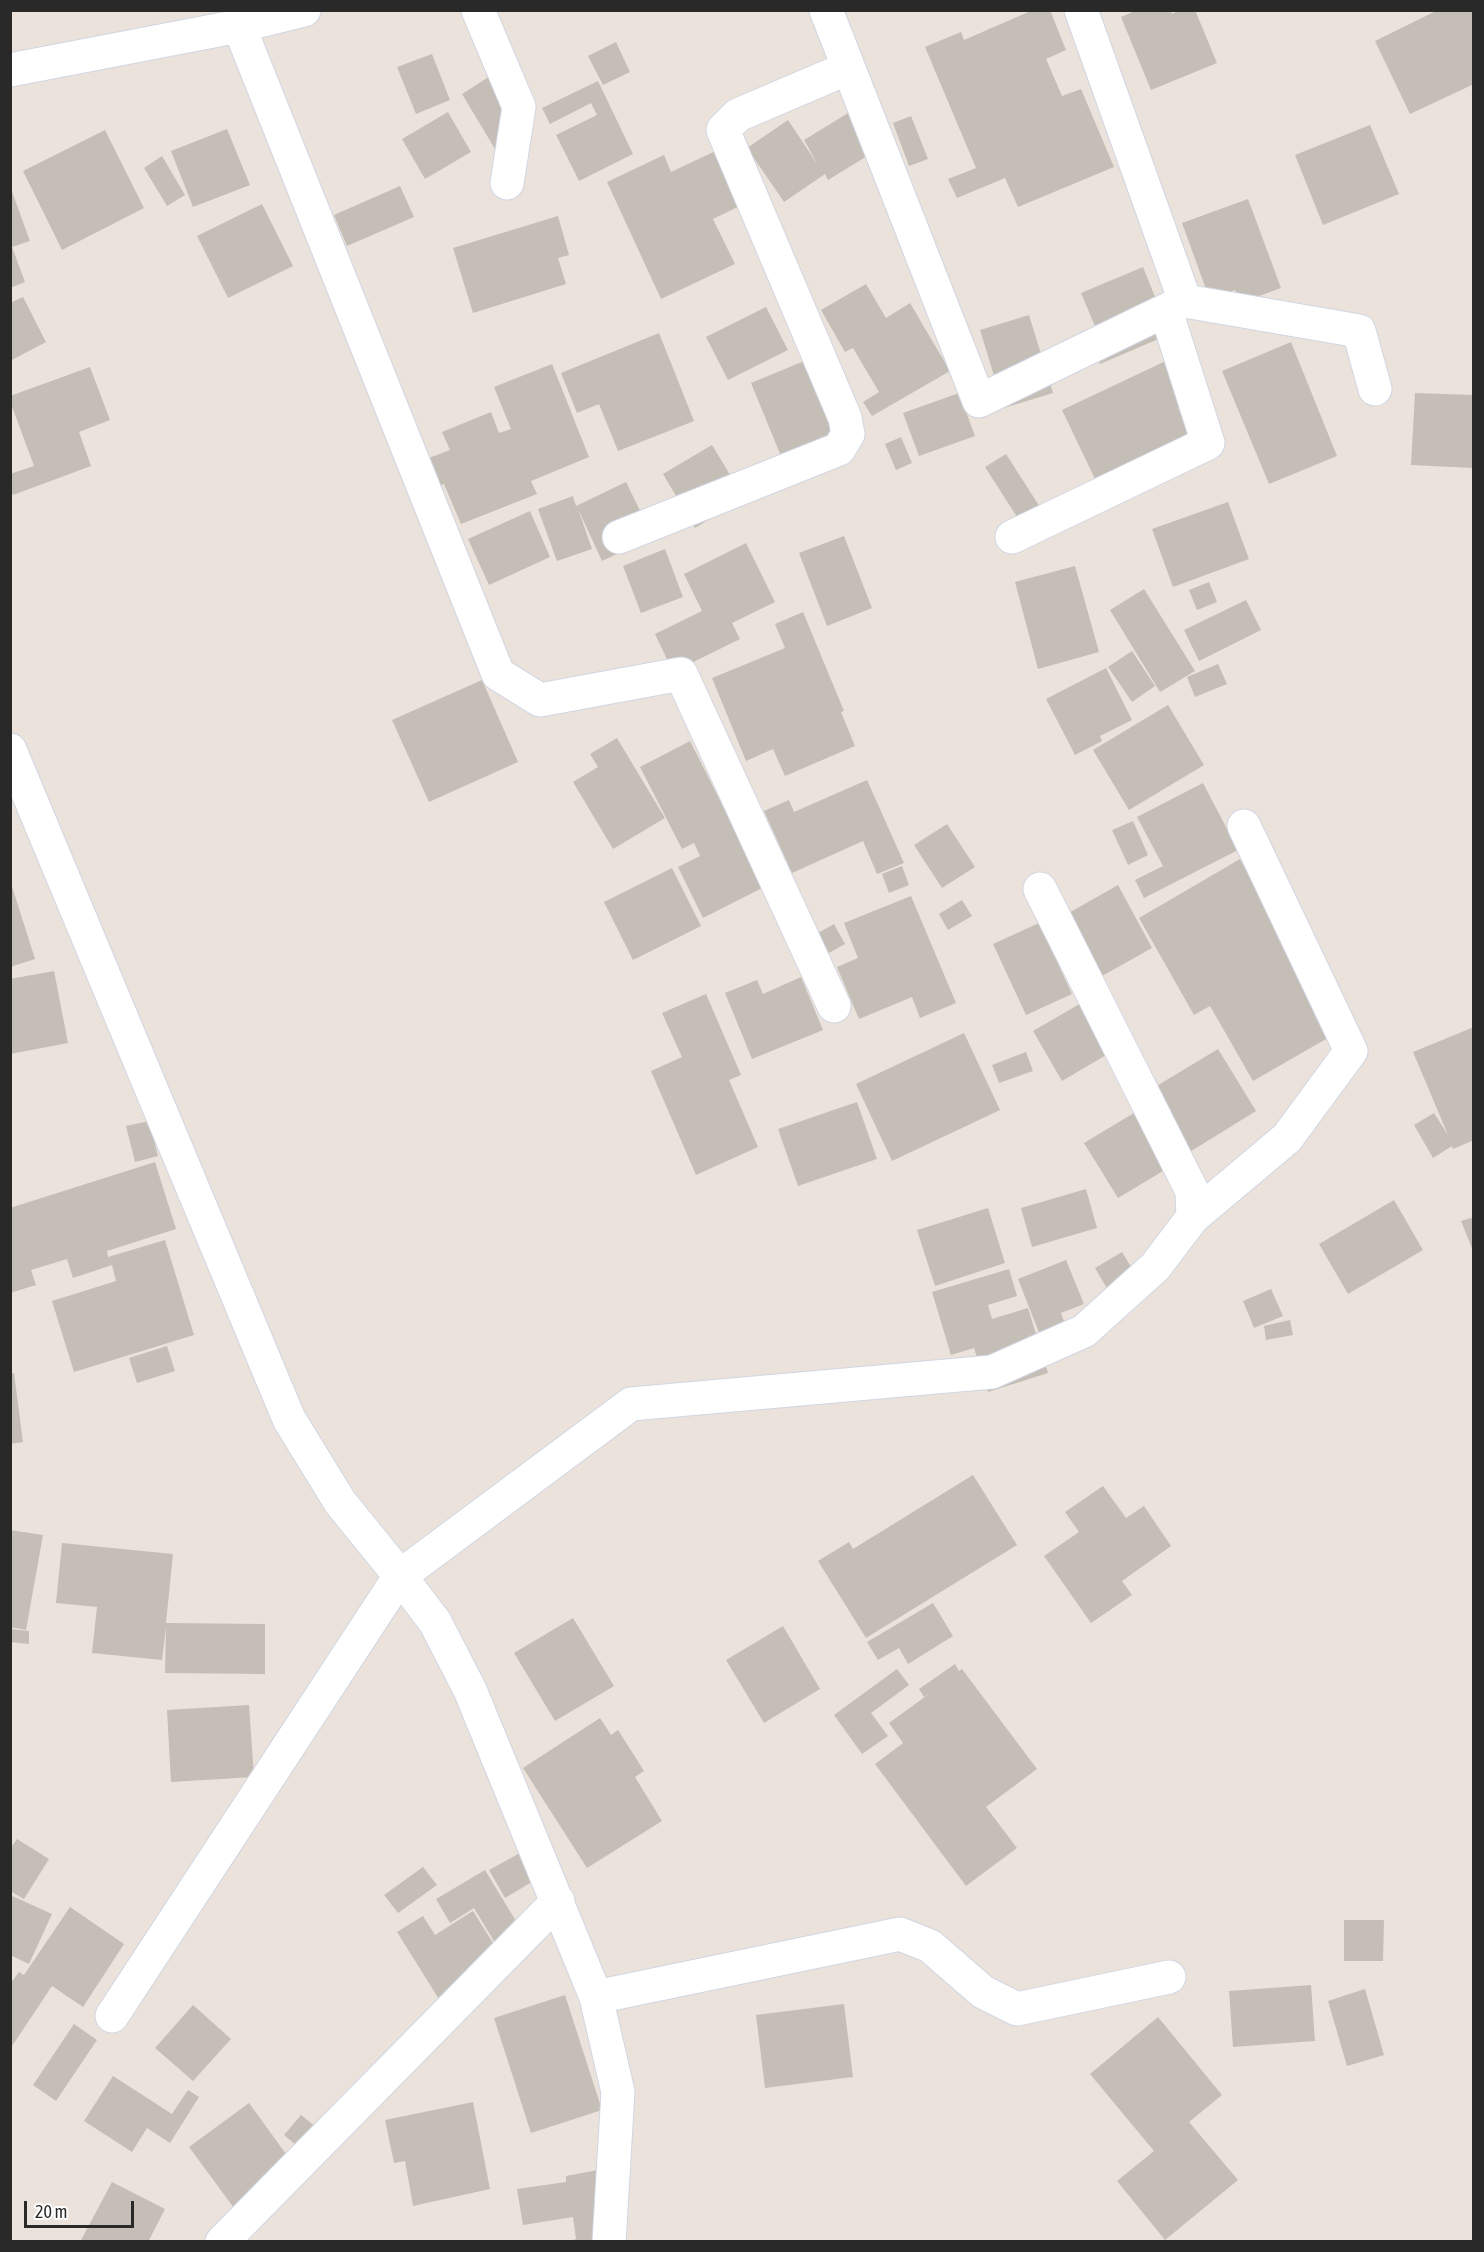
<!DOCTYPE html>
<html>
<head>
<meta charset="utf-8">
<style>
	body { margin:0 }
	#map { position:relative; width:1484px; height:2252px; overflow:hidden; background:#ebe2db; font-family:"Asap Condensed",sans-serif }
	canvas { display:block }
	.frame { position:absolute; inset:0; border:12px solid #292929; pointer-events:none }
	.scale { position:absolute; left:24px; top:2201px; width:110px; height:27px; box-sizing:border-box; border:3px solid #292929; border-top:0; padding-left:8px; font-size:18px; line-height:21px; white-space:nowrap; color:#292929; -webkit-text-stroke:4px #fff; paint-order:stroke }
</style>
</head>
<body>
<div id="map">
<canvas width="1484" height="2252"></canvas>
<div class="frame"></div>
<div class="scale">20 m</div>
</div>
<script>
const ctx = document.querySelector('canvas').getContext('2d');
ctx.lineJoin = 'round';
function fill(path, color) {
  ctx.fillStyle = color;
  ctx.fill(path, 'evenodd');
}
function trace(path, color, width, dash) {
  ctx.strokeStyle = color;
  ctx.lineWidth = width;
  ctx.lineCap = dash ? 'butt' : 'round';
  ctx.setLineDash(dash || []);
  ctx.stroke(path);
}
fill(new Path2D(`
	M1033,10H1050L1066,50L1046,59L1062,96L1081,89L1114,167L1018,207L1005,178L957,198L948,179L976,168L925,47L961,32L964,40Z
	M1137,10H1170L1172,14L1180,10H1195L1217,63L1151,90L1121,17Z
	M1438,10H1474V84L1410,114L1375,41Z
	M616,42L630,72L603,85L588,56Z
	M432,54L450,100L416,114L397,67Z
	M492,75L525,131L495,149L462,94Z
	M598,81L633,154L579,181L556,135L597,115L591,103L550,124L542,108Z
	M853,110L877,150L828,180L825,174L784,202L747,148L788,120L818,165L804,140Z
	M448,112L471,152L425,179L402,139Z
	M911,116L928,159L909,166L893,123Z
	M1370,125L1399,194L1323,225L1295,155Z
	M227,129L250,185L193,207L171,151Z
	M105,130L144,208L62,250L23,171Z
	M724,147L750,201L713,219L735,264L661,299L607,182L664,155L671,172Z
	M162,156L185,195L167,206L144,168Z
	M400,186L414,217L347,246L334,215Z
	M11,189L30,241L12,247L25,282L10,288Z
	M1248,199L1281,288L1240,303L1235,290L1210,300L1182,223Z
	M262,204L293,266L228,298L197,236Z
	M558,216L569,255L558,258L566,284L473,313L453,248Z
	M1143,267L1170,334L1100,364L1091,342L1100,338L1081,293Z
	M866,284L886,318L910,303L950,371L872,416L863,402L879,392L853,348L845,352L821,310Z
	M23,297L46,342L10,361V303Z
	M766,307L788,350L728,380L706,337Z
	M1029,315L1053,393L1004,408L980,330Z
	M659,333L694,421L618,451L599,404L577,413L561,373Z
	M1291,342L1337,456L1269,484L1222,371Z
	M809,359L850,459L792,483L751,383Z
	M1170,359L1190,402L1178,408L1194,441L1095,479L1062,410Z
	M552,364L589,457L531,481L537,494L461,524L444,484L436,487L424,460L450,450L442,432L491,412L499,433L511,429L494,387Z
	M90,367L110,420L79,432L91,466L13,495L10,488V474L34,466L10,401V396Z
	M959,393L975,436L919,456L903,413Z
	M1415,393L1474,395V468L1411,465Z
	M901,437L912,463L896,470L885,444Z
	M712,445L744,498L695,528L663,474Z
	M1006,454L1047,518L1026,531L985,467Z
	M626,482L653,537L602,561L578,509L592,549L557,561L538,509L573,496L576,506Z
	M1228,502L1249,559L1173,587L1152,529Z
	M530,511L550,557L489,585L468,539Z
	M844,536L872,608L827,626L799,553Z
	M746,543L775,602L732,623L740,639L673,672L655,634L702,611L684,574Z
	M665,549L683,597L641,613L623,566Z
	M1075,566L1099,652L1038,669L1015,582Z
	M1209,582L1217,602L1197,610L1189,590Z
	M1144,589L1195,671L1160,692L1110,610Z
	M1246,600L1261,630L1199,661L1184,630Z
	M803,612L844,711L841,712L855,746L785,776L773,749L746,761L712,678L785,648L775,624Z
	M1132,651L1155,686L1132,702L1108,667Z
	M1218,664L1227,684L1195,697L1187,677Z
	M1106,668L1132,720L1100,736L1102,741L1075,755L1046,699Z
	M482,680L518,762L429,802L392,720Z
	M1168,705L1204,765L1129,810L1093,750Z
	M617,738L665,818L613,849L573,782L598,767L590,754Z
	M690,741L764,887L703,918L678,867L700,856L694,843L682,849L640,767Z
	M867,780L904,863L877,874L863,841L792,873L764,811L789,800L794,812Z
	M1203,783L1238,850L1144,898L1135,880L1163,866L1137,817Z
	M1133,821L1148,855L1128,865L1112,830Z
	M947,824L975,867L942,888L914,845Z
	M1240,859L1340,1031L1253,1081L1210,1006L1194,1015L1139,918Z
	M902,866L909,885L889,893L882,874Z
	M672,868L701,926L633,960L604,902Z
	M10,880L35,959L10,967Z
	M1118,885L1152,948L1102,976L1067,914Z
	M911,896L956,1003L920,1018L912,997L859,1019L837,967L858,958L844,923Z
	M962,900L972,916L948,930L939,914Z
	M1039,923L1072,994L1026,1015L993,944Z
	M834,924L845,944L829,953L818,933Z
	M54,971L68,1043L10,1054V979Z
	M801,977L823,1030L752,1059L725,993L757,980L763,994Z
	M706,994L741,1075L729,1080L758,1147L696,1175L651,1071L682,1057L662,1013Z
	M1083,1002L1113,1051L1062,1081L1033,1031Z
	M1474,1027V1140L1453,1149L1452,1146L1433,1158L1414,1125L1434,1113L1448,1135L1413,1052Z
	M964,1033L1000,1110L892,1161L856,1084Z
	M1218,1049L1256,1111L1188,1153L1150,1090Z
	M1026,1052L1033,1071L999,1083L992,1065Z
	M857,1102L877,1159L798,1186L778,1129Z
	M1139,1110L1173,1165L1118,1198L1084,1143Z
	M149,1121L158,1156L135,1162L126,1126Z
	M155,1162L176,1229L107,1251L108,1257L165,1240L194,1335L74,1372L52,1301L116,1281L112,1265L73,1278L67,1259L31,1270L36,1285L10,1293V1208Z
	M1086,1189L1097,1228L1032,1247L1021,1208Z
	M1394,1200L1423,1250L1348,1294L1319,1244Z
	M988,1208L1005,1263L935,1286L917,1230Z
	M1474,1217V1251H1473L1461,1221Z
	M1122,1252L1142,1285L1115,1302L1095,1268Z
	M1066,1260L1084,1304L1061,1313L1067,1330L1042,1340L1018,1279Z
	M1009,1269L1017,1296L988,1305L992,1319L1028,1308L1048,1373L988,1392L974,1348L951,1355L932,1292Z
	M1271,1289L1283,1316L1254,1328L1243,1301Z
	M1290,1320L1293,1335L1266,1340L1264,1326Z
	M167,1346L175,1371L137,1383L129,1358Z
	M14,1373L23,1442L10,1444V1374Z
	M973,1475L1017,1545L866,1638L818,1561L849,1542L853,1549Z
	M1103,1486L1126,1518L1144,1506L1171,1546L1122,1581L1132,1595L1091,1623L1044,1556L1079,1532L1065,1512Z
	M10,1530L43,1535L26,1630L10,1627Z
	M62,1543L173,1554L166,1623L265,1624V1674L165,1673L166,1627L162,1660L92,1653L97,1607L56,1603Z
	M933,1603L953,1636L908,1664L899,1648L878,1660L867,1642Z
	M573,1618L614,1686L555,1721L514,1653Z
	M783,1626L820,1689L764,1723L726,1660Z
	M10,1629L29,1631V1644L10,1642Z
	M955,1664L959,1671L962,1669L1037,1769L986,1807L1017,1848L966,1886L875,1764L903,1743L889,1723L933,1691L924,1697L919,1689Z
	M897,1669L909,1685L871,1713L888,1736L862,1754L834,1715Z
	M249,1705L254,1777L171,1782L167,1710Z
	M600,1718L611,1735L618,1730L644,1771L635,1777L662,1821L587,1868L523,1768Z
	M17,1839L49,1859L24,1899L10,1891V1849Z
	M520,1853L535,1880L505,1898L489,1870Z
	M423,1867L437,1885L398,1913L384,1895Z
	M485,1870L528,1941L503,1956L474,1908L450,1923L436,1899Z
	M10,1895L52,1914L29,1964L10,1955Z
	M70,1907L124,1944L83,2007L52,1986L10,2049V1984L19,1972L24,1975Z
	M473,1911L500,1954L447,2012L397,1932L423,1916L435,1935Z
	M1344,1920H1384L1383,1961H1344Z
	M1311,1985L1315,2041L1233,2047L1229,1991Z
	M1365,1989L1384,2055L1347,2066L1328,2001Z
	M565,1995L602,2110L531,2133L494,2018Z
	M844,2004L853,2077L765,2088L756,2015Z
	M193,2005L231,2039L193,2081L155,2048Z
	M1158,2017L1222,2095L1189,2122L1238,2180L1165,2240L1117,2181L1154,2151L1090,2074Z
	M74,2024L97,2040L56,2101L33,2085Z
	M113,2076L172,2114L188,2090L199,2097L170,2143L147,2128L132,2152L84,2121Z
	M473,2102L490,2189L413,2206L405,2161L394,2163L385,2120Z
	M249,2103L294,2165L234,2208L189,2147Z
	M301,2115L321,2131L303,2151L284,2135Z
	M598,2170L610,2242H569L576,2239L573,2217L523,2225L517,2189L566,2182V2176Z
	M112,2182L165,2209L148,2242H80Z`), '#c4beb6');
const minor = new Path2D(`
	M478,10L519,107L507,183
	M826,10L979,401L1185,301L1081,10
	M239,26L498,674L540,700L681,674L834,1006
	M10,70L239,26L304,10
	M1185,301L1359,331L1375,389
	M619,537L839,449L848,434L845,418L723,130L738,115L848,68
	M1012,537L1208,443L1166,311
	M10,750L289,1419L340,1502L400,1576L435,1622L470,1690L596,1997L618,2092L609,2242
	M1193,1217L1287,1138L1351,1051L1244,826
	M596,1997L900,1934L930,1946L983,1992L1017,2009L1169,1977
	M112,2016L400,1576L631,1404L992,1372L1084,1331L1155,1267L1193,1217L1192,1191L1040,889
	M222,2242L558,1901`);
trace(minor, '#d0d6e2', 35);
trace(minor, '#fff', 33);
</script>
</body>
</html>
